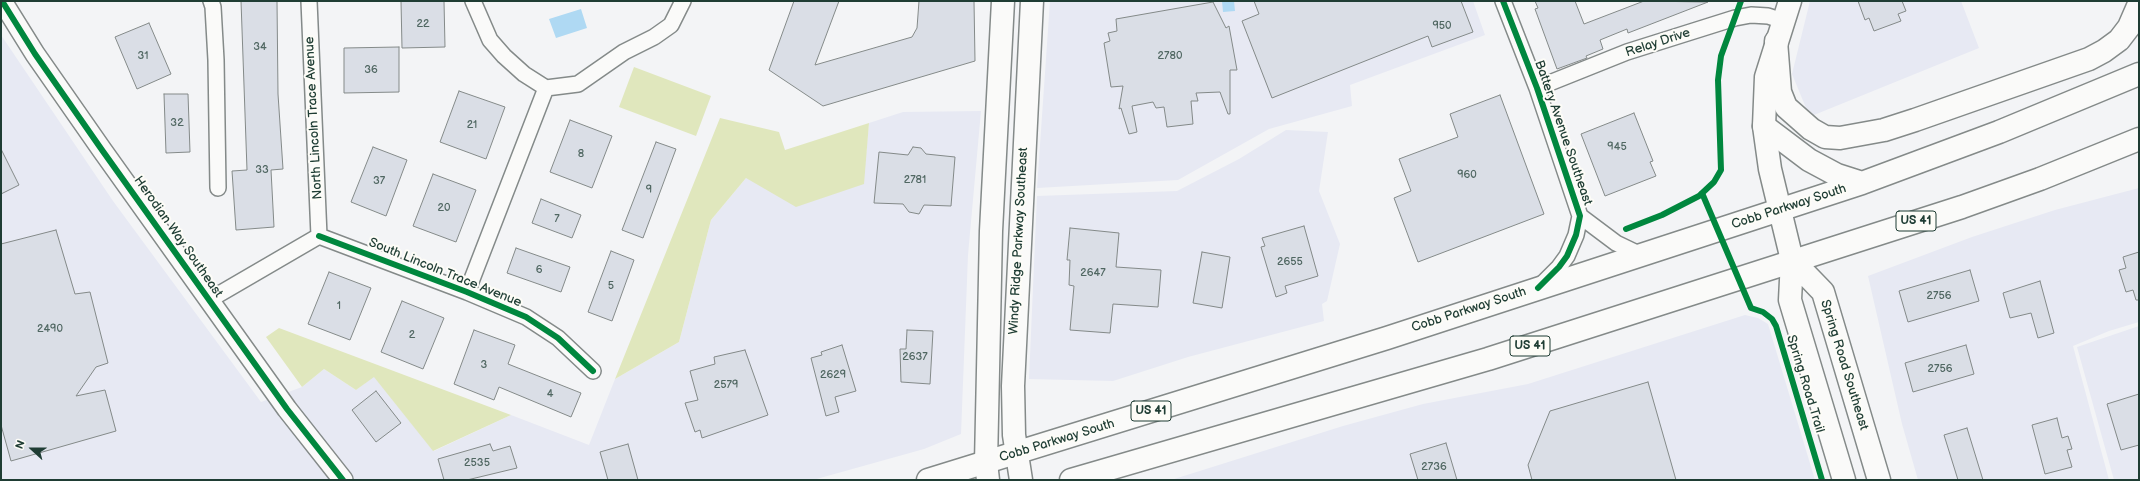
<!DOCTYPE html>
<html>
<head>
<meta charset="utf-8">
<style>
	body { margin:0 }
	#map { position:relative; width:2140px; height:481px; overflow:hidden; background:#f3f4f6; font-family:"Balsamiq Sans",sans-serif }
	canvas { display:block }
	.frame { position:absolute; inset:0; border:2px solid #1f3d34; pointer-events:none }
	.north { position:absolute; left:12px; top:429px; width:40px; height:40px; -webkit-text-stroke:3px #fdfcf7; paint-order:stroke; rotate:291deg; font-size:11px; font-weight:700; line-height:16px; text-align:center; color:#1f3d34 }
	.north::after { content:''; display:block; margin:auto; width:14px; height:18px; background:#1f3d34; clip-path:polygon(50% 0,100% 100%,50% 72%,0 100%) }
</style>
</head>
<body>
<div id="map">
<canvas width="2140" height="481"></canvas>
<div class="frame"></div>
<div class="north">N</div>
</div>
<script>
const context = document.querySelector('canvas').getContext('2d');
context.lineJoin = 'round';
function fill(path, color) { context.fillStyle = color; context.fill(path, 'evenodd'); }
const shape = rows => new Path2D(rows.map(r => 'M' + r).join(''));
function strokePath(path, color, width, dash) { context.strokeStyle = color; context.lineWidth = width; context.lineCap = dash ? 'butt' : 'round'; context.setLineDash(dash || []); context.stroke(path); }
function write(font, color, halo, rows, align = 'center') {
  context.font = font + ' "Balsamiq Sans",sans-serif'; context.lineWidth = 4; context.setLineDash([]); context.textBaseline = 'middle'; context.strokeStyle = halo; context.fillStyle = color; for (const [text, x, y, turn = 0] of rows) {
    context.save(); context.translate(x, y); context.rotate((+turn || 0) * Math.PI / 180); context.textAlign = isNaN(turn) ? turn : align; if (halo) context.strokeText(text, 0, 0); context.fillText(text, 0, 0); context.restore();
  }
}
fill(shape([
	[1050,1,1473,1,1485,35,1350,85,1352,106,1269,129,1178,180,1037,188],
	[1810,1,1961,1,1979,48,1814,115,1806,108,1792,74],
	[1,35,113,201,261,402,302,387,324,369,356,390,374,376,434,451,511,415,589,445,615,379,679,342,711,220,746,178,863,184,869,123,903,112,981,111,968,255,961,434,924,449,813,480,1,480],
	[1286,130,1328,132,1319,191,1340,244,1327,301,1322,304,1324,321,1188,357,1113,381,1029,379,1037,196,1177,191,1239,159],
	[2139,188,2139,322,2109,331,2073,346,2109,480,1918,480,1902,424,1868,276,1972,237,2055,210],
	[1745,315,1758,318,1768,324,1815,480,1171,480,1343,426,1423,404,1528,384],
	[2139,326,2139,480,2114,480,2077,347]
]), '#e7e9f3');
fill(shape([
	[634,67,711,96,696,136,619,107],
	[720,118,779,132,785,150,869,123,864,184,796,207,746,178,711,220,679,342,615,379],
	[279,328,511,415,433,451,374,377,356,390,324,369,302,387,266,337]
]), '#e0e7bd');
fill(shape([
	[1222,1,1234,1,1235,11,1223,12],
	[581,9,587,28,556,38,549,19]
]), '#afd9f3');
const building = shape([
	[241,1,277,1,278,94,283,169,271,170,274,227,236,230,232,171,247,170,241,1],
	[401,1,444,1,445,47,402,48,401,1],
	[794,1,839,1,815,65,912,37,917,28,919,1,974,1,975,61,823,106,769,70,794,1],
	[1254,1,1461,1,1473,32,1432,47,1428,36,1272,98,1242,21,1259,14,1254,1],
	[1535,1,1575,1,1584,24,1644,1,1708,2,1628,33,1627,29,1600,40,1603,49,1586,56,1587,58,1557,69,1535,9,1538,8,1535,1],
	[1858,1,1902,1,1906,11,1898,14,1901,21,1874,31,1869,18,1865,20,1858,1],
	[1213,2,1226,28,1229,26,1237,70,1230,70,1230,114,1228,114,1220,92,1196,93,1198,101,1191,101,1193,124,1167,127,1164,107,1156,108,1153,102,1132,106,1137,132,1129,134,1121,108,1119,109,1123,86,1111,87,1104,43,1110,41,1108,33,1117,31,1116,19,1213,2],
	[149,23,171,74,137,89,115,37,149,23],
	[399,47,399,92,344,93,344,48,399,47],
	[459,91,505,107,486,159,440,142,459,91],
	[164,94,188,94,190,152,166,153,164,94],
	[1500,95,1544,214,1418,262,1394,198,1411,191,1399,159,1458,137,1450,114,1500,95],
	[1634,113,1653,161,1650,162,1656,176,1605,196,1581,134,1634,113],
	[570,120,612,136,592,188,550,172,570,120],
	[656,142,676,149,643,238,622,230,656,142],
	[373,147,407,160,386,216,351,202,373,147],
	[913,147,921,148,926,154,955,157,951,206,924,205,919,214,909,212,903,204,874,203,879,152,908,155,913,147],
	[1,149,19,185,1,194,1,149],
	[433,174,476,190,456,242,413,226,433,174],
	[541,199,581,215,572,238,532,223,541,199],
	[1304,226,1318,276,1285,286,1287,293,1276,297,1261,247,1265,246,1262,238,1304,226],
	[1070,228,1119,233,1116,267,1161,270,1158,307,1113,304,1110,333,1070,330,1074,286,1069,285,1070,260,1067,260,1070,228],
	[56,230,75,294,90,292,108,363,96,367,76,396,105,390,116,431,11,461,1,425,1,244,56,230],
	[516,248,570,267,561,292,507,273,516,248],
	[611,251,634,260,612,321,588,312,611,251],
	[1202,252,1230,257,1222,308,1193,303,1202,252],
	[2139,252,2139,300,2136,300,2133,290,2126,292,2119,270,2126,268,2123,257,2139,252],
	[1970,270,1979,301,1908,322,1899,291,1970,270],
	[329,272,371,288,350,340,308,324,329,272],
	[2040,281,2054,333,2038,338,2031,313,2010,318,2003,293,2040,281],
	[402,301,444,318,423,369,381,352,402,301],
	[474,330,515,345,508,364,581,393,571,417,499,387,494,400,454,384,474,330],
	[907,330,933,331,930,384,901,382,900,349,906,349,907,330],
	[842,345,856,391,835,397,839,412,826,416,811,358,822,355,821,352,842,345],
	[1966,345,1974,374,1913,392,1905,363,1966,345],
	[745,350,768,415,702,438,700,430,695,432,685,403,698,400,690,371,715,364,714,357,745,350],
	[1648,382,1676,480,1532,480,1528,465,1550,411,1648,382],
	[376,391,401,423,376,442,352,410,376,391],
	[2139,394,2139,445,2121,450,2107,404,2139,394],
	[2057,418,2062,438,2068,436,2072,449,2067,450,2072,467,2045,474,2032,425,2057,418],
	[1967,428,1983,480,1958,480,1944,435,1967,428],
	[1446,443,1457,480,1418,480,1410,454,1446,443],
	[490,444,493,451,510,446,517,468,467,480,444,480,438,459,490,444],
	[628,444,638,480,608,480,600,452,628,444]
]);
fill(building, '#dadee6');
strokePath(building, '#848a89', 1);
const minor = shape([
	[211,1,213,7,216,60,218,188],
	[309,1,319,236],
	[473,1,490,40,504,56,524,74,546,88],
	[1503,1,1537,88,1580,216,1576,235,1567,256,1559,267,1540,286],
	[546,88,578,84,624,52,654,37,671,25,683,1],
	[1537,88,1627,52,1735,18,1751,15,1768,16,1783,21],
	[1580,216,1616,243,1641,255],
	[319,236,467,292,526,317,558,338,593,371],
	[467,292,546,88],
	[209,300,319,236]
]);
const tertiary = shape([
	[2,1,35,54,102,150,287,409,343,480]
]);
const secondary = shape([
	[1790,1,1766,77,1764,126,1770,169,1792,260,1790,300,1844,480],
	[1792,260,1823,292,1879,480],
	[988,480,986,463,991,231,1003,1],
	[1021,480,1014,435,1013,386,1032,1]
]);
const primary = shape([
	[1764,126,1809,160,1837,175,1862,183],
	[928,480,1387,338,1862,183,1999,132,2139,74],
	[1071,480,1488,359,1962,207,2040,179,2139,139]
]);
const motorway = shape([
	[1776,41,1780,92,1786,107,1811,129,1825,137,1840,138,1884,130,1915,120,2089,59,2104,51,2119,40,2129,27,2139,4]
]);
strokePath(minor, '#848a89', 18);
strokePath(tertiary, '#848a89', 22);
strokePath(secondary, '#848a89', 25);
strokePath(primary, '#848a89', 25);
strokePath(motorway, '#848a89', 25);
strokePath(minor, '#fafaf9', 15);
strokePath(tertiary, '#fafaf9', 19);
strokePath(secondary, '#fafaf9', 22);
strokePath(primary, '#fafaf9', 22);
strokePath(motorway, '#fafaf9', 22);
strokePath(shape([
	[2,1,35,54,102,150,287,409,343,480],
	[1503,1,1537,88,1580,216,1576,235,1567,256,1559,267,1538,288],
	[1702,193,1751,308,1763,312,1772,319,1776,326,1822,480],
	[1626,229,1662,215,1699,196,1714,182,1721,170,1718,80,1721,56,1741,1],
	[319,236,467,292,526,317,558,338,593,371]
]), '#00873e', 6);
write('11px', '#506762', null, [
	["22",423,24],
	["950",1442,26],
	["34",260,47],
	["31",143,56],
	["2780",1170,56],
	["36",371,70],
	["32",177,123],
	["21",472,125],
	["945",1617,147],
	["8",581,154],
	["33",262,170],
	["960",1467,175],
	["2781",915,180],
	["37",379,181],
	["9",649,190],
	["20",444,208],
	["7",557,219],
	["2655",1290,262],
	["6",539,270],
	["2647",1093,273],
	["5",611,286],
	["2756",1939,296],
	["1",339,306],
	["2490",50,329],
	["2",412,335],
	["2637",915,357],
	["3",484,365],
	["2756",1940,369],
	["2629",833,375],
	["2579",726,385],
	["4",550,394],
	["2535",477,463],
	["2736",1434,467]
]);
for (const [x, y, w] of [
	[1916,221,40],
	[1530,346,40],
	[1151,411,40]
]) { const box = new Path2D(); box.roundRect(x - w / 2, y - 10, w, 20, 3); context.fillStyle = '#fdfcf7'; context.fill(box); strokePath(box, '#1f3d34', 1); }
write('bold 12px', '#1f3d34', null, [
	["US 41",1916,221],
	["US 41",1530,346],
	["US 41",1151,411]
]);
write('13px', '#1f3d34', '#fdfcf7', [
	["Relay Drive",1658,43,-18],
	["North Lincoln Trace Avenue",314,118,-93],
	["Battery Avenue Southeast",1563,133,71],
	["Cobb Parkway South",1789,207,-18],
	["Herodian Way Southeast",178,237,55],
	["Windy Ridge Parkway Southeast",1019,241,-87],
	["South Lincoln Trace Avenue",445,273,22],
	["Cobb Parkway South",1469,310,-18],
	["Spring Road Southeast",1844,365,73],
	["Spring Road Trail",1805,384,73],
	["Cobb Parkway South",1057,441,-17]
]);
</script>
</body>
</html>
